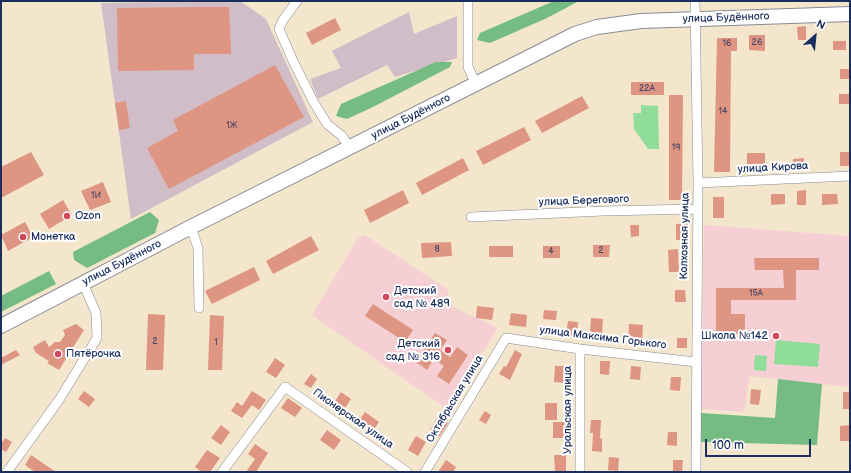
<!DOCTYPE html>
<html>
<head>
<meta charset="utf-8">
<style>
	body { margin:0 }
	#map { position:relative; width:851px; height:473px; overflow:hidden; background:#f3e6cc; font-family:"Balsamiq Sans",sans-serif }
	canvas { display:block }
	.frame { position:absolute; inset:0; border:2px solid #1b2f5e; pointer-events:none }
	.north { position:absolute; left:795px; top:16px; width:40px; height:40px; -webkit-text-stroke:3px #fff; paint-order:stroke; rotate:27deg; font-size:11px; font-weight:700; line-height:16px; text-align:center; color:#1b2f5e }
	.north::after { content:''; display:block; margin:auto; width:14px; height:18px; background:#1b2f5e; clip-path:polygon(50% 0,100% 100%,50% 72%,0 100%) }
	.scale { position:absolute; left:705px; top:439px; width:106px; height:18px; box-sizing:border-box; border:2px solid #1b2f5e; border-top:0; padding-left:5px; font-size:12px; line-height:14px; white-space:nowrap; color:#1b2f5e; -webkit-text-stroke:3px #fff; paint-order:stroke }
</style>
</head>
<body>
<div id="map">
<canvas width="851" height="473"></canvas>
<div class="frame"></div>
<div class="north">N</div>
<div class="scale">100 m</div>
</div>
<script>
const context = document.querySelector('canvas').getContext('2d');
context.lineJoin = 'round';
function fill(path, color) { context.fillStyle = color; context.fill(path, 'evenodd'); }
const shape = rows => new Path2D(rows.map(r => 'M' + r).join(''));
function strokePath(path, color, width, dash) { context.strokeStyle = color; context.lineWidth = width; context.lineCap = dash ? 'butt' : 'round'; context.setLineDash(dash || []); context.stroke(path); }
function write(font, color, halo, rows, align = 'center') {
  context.font = font + ' "Balsamiq Sans",sans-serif'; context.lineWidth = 4; context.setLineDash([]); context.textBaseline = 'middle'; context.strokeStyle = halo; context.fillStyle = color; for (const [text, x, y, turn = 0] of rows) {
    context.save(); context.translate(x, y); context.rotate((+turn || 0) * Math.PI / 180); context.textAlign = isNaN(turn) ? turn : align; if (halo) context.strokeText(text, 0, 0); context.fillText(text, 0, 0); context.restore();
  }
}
fill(shape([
	[704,225,850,236,850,387,750,376,744,412,701,409],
	[365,235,448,290,449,305,498,328,447,409,312,315,358,238]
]), '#f6cfd5');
fill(shape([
	[240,1,266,19,313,122,131,219,101,3],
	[409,12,414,34,457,16,457,58,395,77,387,65,318,99,310,79,341,68,332,51]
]), '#d1bdc8');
fill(shape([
	[641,105,658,106,659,149,648,149,634,129,633,113,641,113],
	[776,340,820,344,818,367,774,364],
	[755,355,767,356,766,371,754,370]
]), '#90dd9a');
fill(shape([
	[554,1,579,1,547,18,490,43,477,40,480,33],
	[436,62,452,62,450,67,371,108,347,119,336,116,341,104],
	[150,212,159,220,155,233,87,268,74,260,73,252],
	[49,271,56,284,1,312,1,296],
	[778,379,822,384,817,445,701,442,701,413,775,418]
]), '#74bc82');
fill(shape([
	[199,7,229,7,231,54,194,54,194,70,118,71,117,8],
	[335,18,341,30,312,45,306,33],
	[806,26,806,40,798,40,797,27],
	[749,35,765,35,765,51,749,50],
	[717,38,737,38,737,51,731,51,730,172,714,172],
	[833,41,846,41,846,50,833,50],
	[275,65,304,117,169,189,147,148,178,131,173,120],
	[840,69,850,69,850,79,840,79],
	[631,82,664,82,664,95,631,95],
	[839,94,850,94,850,104,839,104],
	[669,95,683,95,682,200,669,200],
	[582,96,589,108,542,133,535,121],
	[126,101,130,128,119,130,115,103],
	[524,127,531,140,483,165,476,151],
	[31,152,44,175,1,198,1,167],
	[840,152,850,152,850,166,840,166],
	[747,153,765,153,765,173,747,173],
	[463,158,469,170,422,195,416,183],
	[804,158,804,167,793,167,793,159],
	[103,182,111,202,90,210,81,191],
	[403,190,409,203,370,223,364,210],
	[806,190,806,205,797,205,797,191],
	[771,194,785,194,785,204,771,205],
	[822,194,837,194,838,204,822,205],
	[713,197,724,197,724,218,713,218],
	[63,200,72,215,49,229,40,214],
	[25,222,33,237,8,251,1,235],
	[688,223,688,240,676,240,676,224],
	[630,225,639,225,639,236,631,237],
	[311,236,319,250,273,274,266,261],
	[451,242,452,256,422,258,421,243],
	[593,245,610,245,609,257,593,257],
	[489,246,513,246,513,257,489,257],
	[543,246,560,246,560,258,543,258],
	[678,249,679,272,669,272,668,250],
	[754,258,819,258,819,270,796,270,796,300,731,300,731,314,745,314,745,335,726,335,726,331,716,331,716,288,784,288,783,270,755,270],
	[254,267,260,280,212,304,205,291],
	[675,290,685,290,686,302,675,302],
	[373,304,413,330,405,342,365,316],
	[477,306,494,308,492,320,476,318],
	[544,310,557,311,556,320,543,319],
	[511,313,527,315,526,327,509,325],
	[148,314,165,315,163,370,146,370],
	[210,315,224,316,222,370,208,370],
	[591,318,603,319,602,335,590,335],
	[568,321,578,322,577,336,566,335],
	[76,324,84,330,59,370,47,363,49,361,36,353,33,347,45,340,49,347,55,342,60,342,65,335,63,330],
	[629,324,643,325,642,344,628,343],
	[435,333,447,340,440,350,450,357,457,347,468,355,449,384,437,376,444,366,434,359,427,370,416,362],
	[677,338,687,338,687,348,677,348],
	[16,350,20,355,1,365,1,358],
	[515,350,522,354,510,380,499,374,504,366,506,367],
	[275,358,285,365,276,378,266,372],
	[600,361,610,361,609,375,600,374],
	[555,366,567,366,566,383,554,382],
	[631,366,641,367,640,380,630,379],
	[311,374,317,379,311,388,304,384],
	[671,377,681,377,680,391,670,390],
	[751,389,761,390,759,405,750,404],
	[84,391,95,399,89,407,78,399],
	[252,391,266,400,259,410,252,405,242,418,231,411,237,402,242,406],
	[341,392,351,399,342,413,332,406],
	[843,392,850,392,850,409,843,409],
	[288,398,302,408,295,417,281,408],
	[545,403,557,403,557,420,545,420],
	[485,411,491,415,486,424,479,420],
	[365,412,379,422,372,432,358,422],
	[438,417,448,423,439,437,430,430],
	[591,420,601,420,600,438,602,439,602,452,592,451,593,433,590,433],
	[553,422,565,422,565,438,553,438],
	[221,425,230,432,221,445,211,438],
	[850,425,850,441,840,441,840,426],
	[327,430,341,440,334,450,320,440],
	[668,432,677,432,677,446,667,445],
	[416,436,426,442,418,456,408,450],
	[5,438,12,442,6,452,1,449,1,444],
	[255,444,268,453,256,472,246,472,255,459,248,454],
	[207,450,220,458,210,472,202,472,195,467],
	[31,455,56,472,35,472,25,465],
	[554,455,566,455,566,471,555,471],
	[609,457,619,458,618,471,608,470],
	[446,460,456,467,453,472,438,472],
	[673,460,683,460,682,472,673,472]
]), '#de9582');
const street = shape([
	[297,1,283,20,279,29,293,61,313,101,327,124,342,136,350,148],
	[468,1,468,67,476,84],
	[695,1,698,183,696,472],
	[698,183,850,176],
	[471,217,603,211,697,209],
	[191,227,198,248,199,308],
	[7,472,59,400,97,338,96,313,83,283],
	[222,472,285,387,407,472],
	[425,472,506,338,580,349,696,362],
	[580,472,580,349]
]);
const primary = shape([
	[1,326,191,227,575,34,597,27,641,21,850,14]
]);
strokePath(street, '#878a95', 10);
strokePath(primary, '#878a95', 16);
strokePath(street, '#fff', 9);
strokePath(primary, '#fff', 14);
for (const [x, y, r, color] of [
	[67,216,4,"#d1495b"],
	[23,237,4,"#d1495b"],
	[386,297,4,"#d1495b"],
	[776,336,4,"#d1495b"],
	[448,350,4,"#d1495b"],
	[58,354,4,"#d1495b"]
]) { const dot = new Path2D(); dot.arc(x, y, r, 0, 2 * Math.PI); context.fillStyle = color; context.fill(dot); strokePath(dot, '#fff', 1.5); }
write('9px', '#4c4867', null, [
	["26",757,43],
	["16",727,44],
	["22А",647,89],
	["14",723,112],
	["1Ж",232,126],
	["19",676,148],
	["1И",96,196],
	["8",437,250],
	["2",601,251],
	["4",551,252],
	["15А",756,294],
	["2",155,342],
	["1",216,343]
]);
write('11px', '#1b2f5e', '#fff', [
	["улица Будённого",726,18,-2],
	["улица Будённого",411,117,-27],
	["улица Кирова",773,168,-3],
	["улица Берегового",584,201,-2],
	["Колхозная улица",685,236,-89],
	["улица Будённого",122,263,-27],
	["улица Максима Горького",603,338,7],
	["Октябрьская улица",455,399,-59],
	["Уральская улица",568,410,-90],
	["Пионерская улица",353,419,35]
]);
write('11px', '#1b2f5e', '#fff', [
	["Ozon",75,216],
	["Монетка",31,237],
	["Детский",394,291],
	["сад № 489",394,304],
	["Школа №142",768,336,"right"],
	["Детский",440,344,"right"],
	["сад № 316",440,357,"right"],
	["Пятёрочка",66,354]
], 'left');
</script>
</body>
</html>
